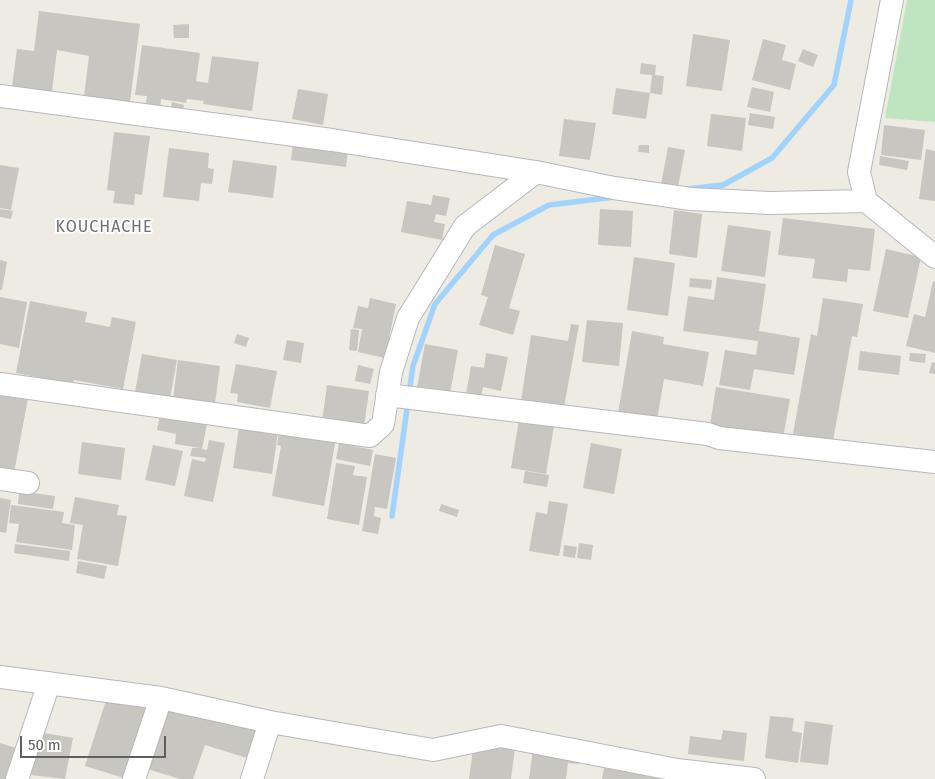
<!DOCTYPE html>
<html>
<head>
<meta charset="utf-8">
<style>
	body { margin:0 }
	#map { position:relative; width:935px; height:779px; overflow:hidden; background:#edebe2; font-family:"Fira Sans",sans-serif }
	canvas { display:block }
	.scale { position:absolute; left:20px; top:736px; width:146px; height:22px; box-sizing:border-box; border:2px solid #5b5e63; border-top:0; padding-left:6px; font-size:15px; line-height:18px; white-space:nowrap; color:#5b5e63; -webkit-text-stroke:4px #fff; paint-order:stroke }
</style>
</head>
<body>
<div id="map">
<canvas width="935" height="779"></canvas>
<div class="scale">50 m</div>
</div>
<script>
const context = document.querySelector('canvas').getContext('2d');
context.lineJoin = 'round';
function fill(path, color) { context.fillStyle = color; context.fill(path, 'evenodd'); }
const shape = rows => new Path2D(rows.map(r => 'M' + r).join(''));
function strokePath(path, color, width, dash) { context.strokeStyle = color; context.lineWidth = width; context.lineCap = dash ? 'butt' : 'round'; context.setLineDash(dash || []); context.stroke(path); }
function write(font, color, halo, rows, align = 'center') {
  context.font = font + ' "Fira Sans",sans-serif'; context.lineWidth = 4; context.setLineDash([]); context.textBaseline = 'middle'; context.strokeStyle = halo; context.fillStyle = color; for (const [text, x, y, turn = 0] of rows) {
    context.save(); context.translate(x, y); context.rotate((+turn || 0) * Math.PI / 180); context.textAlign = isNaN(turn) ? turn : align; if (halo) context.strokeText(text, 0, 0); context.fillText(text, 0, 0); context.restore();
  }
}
fill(shape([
	[907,0,935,0,935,122,885,118]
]), '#bfe5c0');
strokePath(shape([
	[688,189,723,185,772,158,834,85,851,0],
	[409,393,413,366,435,304,493,235,549,205,615,197],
	[392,516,408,402]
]), '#a2d3fd', 5.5);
fill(shape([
	[39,11,140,24,130,102,84,96,89,56,57,50,51,99,11,94,17,49,34,51],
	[189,24,189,38,174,38,173,25],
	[693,34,730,40,722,91,686,86],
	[763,39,786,45,782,60,796,64,790,90,752,80],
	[142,45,200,53,196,81,208,83,212,56,259,62,252,111,203,104,204,101,187,99,186,103,161,99,160,110,145,108,147,96,135,95],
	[803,49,818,55,813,67,798,61],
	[641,63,656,65,655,75,664,76,662,95,650,93,646,119,612,114,616,88,650,93,652,75,640,74],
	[752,87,774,92,770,112,747,107],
	[298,89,328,94,323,125,292,119],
	[172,102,184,105,182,114,170,111],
	[750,113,775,117,773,129,748,125],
	[711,114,746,118,742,151,707,146],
	[564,119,596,123,590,160,559,156],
	[884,125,925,130,921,160,881,155],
	[114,132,150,136,142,195,135,194,134,205,113,203,115,191,107,190],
	[293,142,348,149,346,167,291,160],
	[639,145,649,145,649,153,638,152],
	[668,147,685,150,678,187,661,184],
	[169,148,209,153,208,168,214,169,212,184,201,183,199,201,163,197],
	[926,149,935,151,935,201,919,199],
	[880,156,909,161,907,170,879,165],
	[233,160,277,166,273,198,228,192],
	[0,165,19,168,11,210,0,208],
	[433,195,450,198,446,216,436,214,434,222,445,224,442,240,401,232,407,201,431,205],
	[0,209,13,211,11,219,0,217],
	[600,209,633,211,631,247,598,245],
	[674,210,702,214,697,258,669,254],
	[783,218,875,229,870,271,848,269,847,282,812,278,815,259,778,255],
	[728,225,771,231,765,277,721,271],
	[495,245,525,254,509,308,520,311,513,335,479,325,488,297,481,295],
	[886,249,921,257,908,318,873,311],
	[634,257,675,263,668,316,627,310],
	[0,260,7,262,2,290,0,290],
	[717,277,766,284,759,331,800,338,794,375,754,369,750,390,719,385,725,350,756,355,758,341,683,331,688,296,714,300],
	[690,278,712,280,711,289,689,287],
	[933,281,935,282,935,353,906,346,914,314,925,317],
	[0,297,27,302,19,348,0,344],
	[370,298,396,304,385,358,358,352,362,329,353,328,358,306,368,308],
	[823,298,863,304,857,337,852,336,832,446,792,439,811,334,817,336],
	[30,301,87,312,85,322,110,327,112,317,136,322,123,389,74,380,73,384,16,373],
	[587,320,623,323,619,366,582,362],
	[571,324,579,325,564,407,521,401,531,335,568,341],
	[351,329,359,330,357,351,349,350],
	[632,331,664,337,663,344,709,352,703,386,664,379,657,420,618,413],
	[237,334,249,338,246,347,234,343],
	[287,340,304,343,301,363,283,360],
	[425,344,458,350,449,399,416,393],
	[860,351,901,356,899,375,858,370],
	[486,353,508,357,501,391,483,387,480,403,465,400,471,366,484,368],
	[910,353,926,354,925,363,909,361],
	[142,354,177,360,170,399,135,392],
	[178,360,220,366,215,403,173,398],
	[932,362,935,363,935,374,929,373],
	[236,364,277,371,270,408,237,402,238,394,230,393],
	[358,365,374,369,370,384,355,381],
	[327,385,369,391,364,427,322,422],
	[0,387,29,393,14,473,0,470],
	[716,387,790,399,783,438,710,425],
	[160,415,207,424,202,449,207,450,209,440,225,443,213,502,184,496,192,459,205,462,206,458,190,456,192,448,200,448,175,444,176,434,157,430],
	[519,420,554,426,546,474,511,468],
	[239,427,278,432,272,474,233,468],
	[280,427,336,438,324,506,272,496,281,446,277,445],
	[82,442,125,448,121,480,78,474],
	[339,443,373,450,370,466,336,459],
	[591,443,622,449,614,494,583,488],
	[153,445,183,451,175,486,145,480],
	[375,454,396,458,387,509,375,507,374,516,381,518,378,534,362,531],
	[336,463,355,466,353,475,367,477,359,525,327,519],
	[525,471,549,475,547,487,523,483],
	[19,491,55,496,53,509,18,504],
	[75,497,119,505,117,515,127,516,118,566,77,559,83,525,70,523],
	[0,498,11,500,6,533,0,532],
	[549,501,568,504,559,556,529,551,536,512,547,514],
	[441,504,459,510,457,517,439,511],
	[11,505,64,512,62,523,75,525,72,550,16,542,19,524,9,523],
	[579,543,593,545,591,560,577,558],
	[15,544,70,551,69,561,14,553],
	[564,545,577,547,575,558,563,556],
	[78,561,107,566,104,579,76,573],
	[108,694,151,707,127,779,85,766],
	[167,705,257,725,247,758,205,745,193,779,180,779,147,769],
	[770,716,794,718,792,731,802,733,798,763,765,758],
	[805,721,833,725,828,765,800,762],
	[723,730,747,733,744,761,688,754,690,736,721,740],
	[39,732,73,738,65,779,31,775],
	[474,742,515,748,511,779,469,779],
	[0,743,19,749,9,779,0,779],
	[533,749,580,755,579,764,568,763,566,779,529,779],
	[604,768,663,776,663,779,602,779]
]), '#c8c6c0');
const minor = shape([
	[892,0,859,172,866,201,935,257],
	[0,96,332,140,536,172,614,188,691,199,769,203,866,201],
	[0,384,370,436,383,424,391,372,408,318,465,226,536,172],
	[387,395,708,434,719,438,935,462],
	[0,479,28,483],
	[0,677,161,698,270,722,433,750,501,736,677,770,754,779],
	[17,779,49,683],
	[134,779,161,698],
	[252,779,270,722]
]);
strokePath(minor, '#b5b8bd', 24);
strokePath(minor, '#fff', 22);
context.letterSpacing = '1px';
write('16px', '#6c7075', '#fff', [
	["KOUCHACHE",104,228]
]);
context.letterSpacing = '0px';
</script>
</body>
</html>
